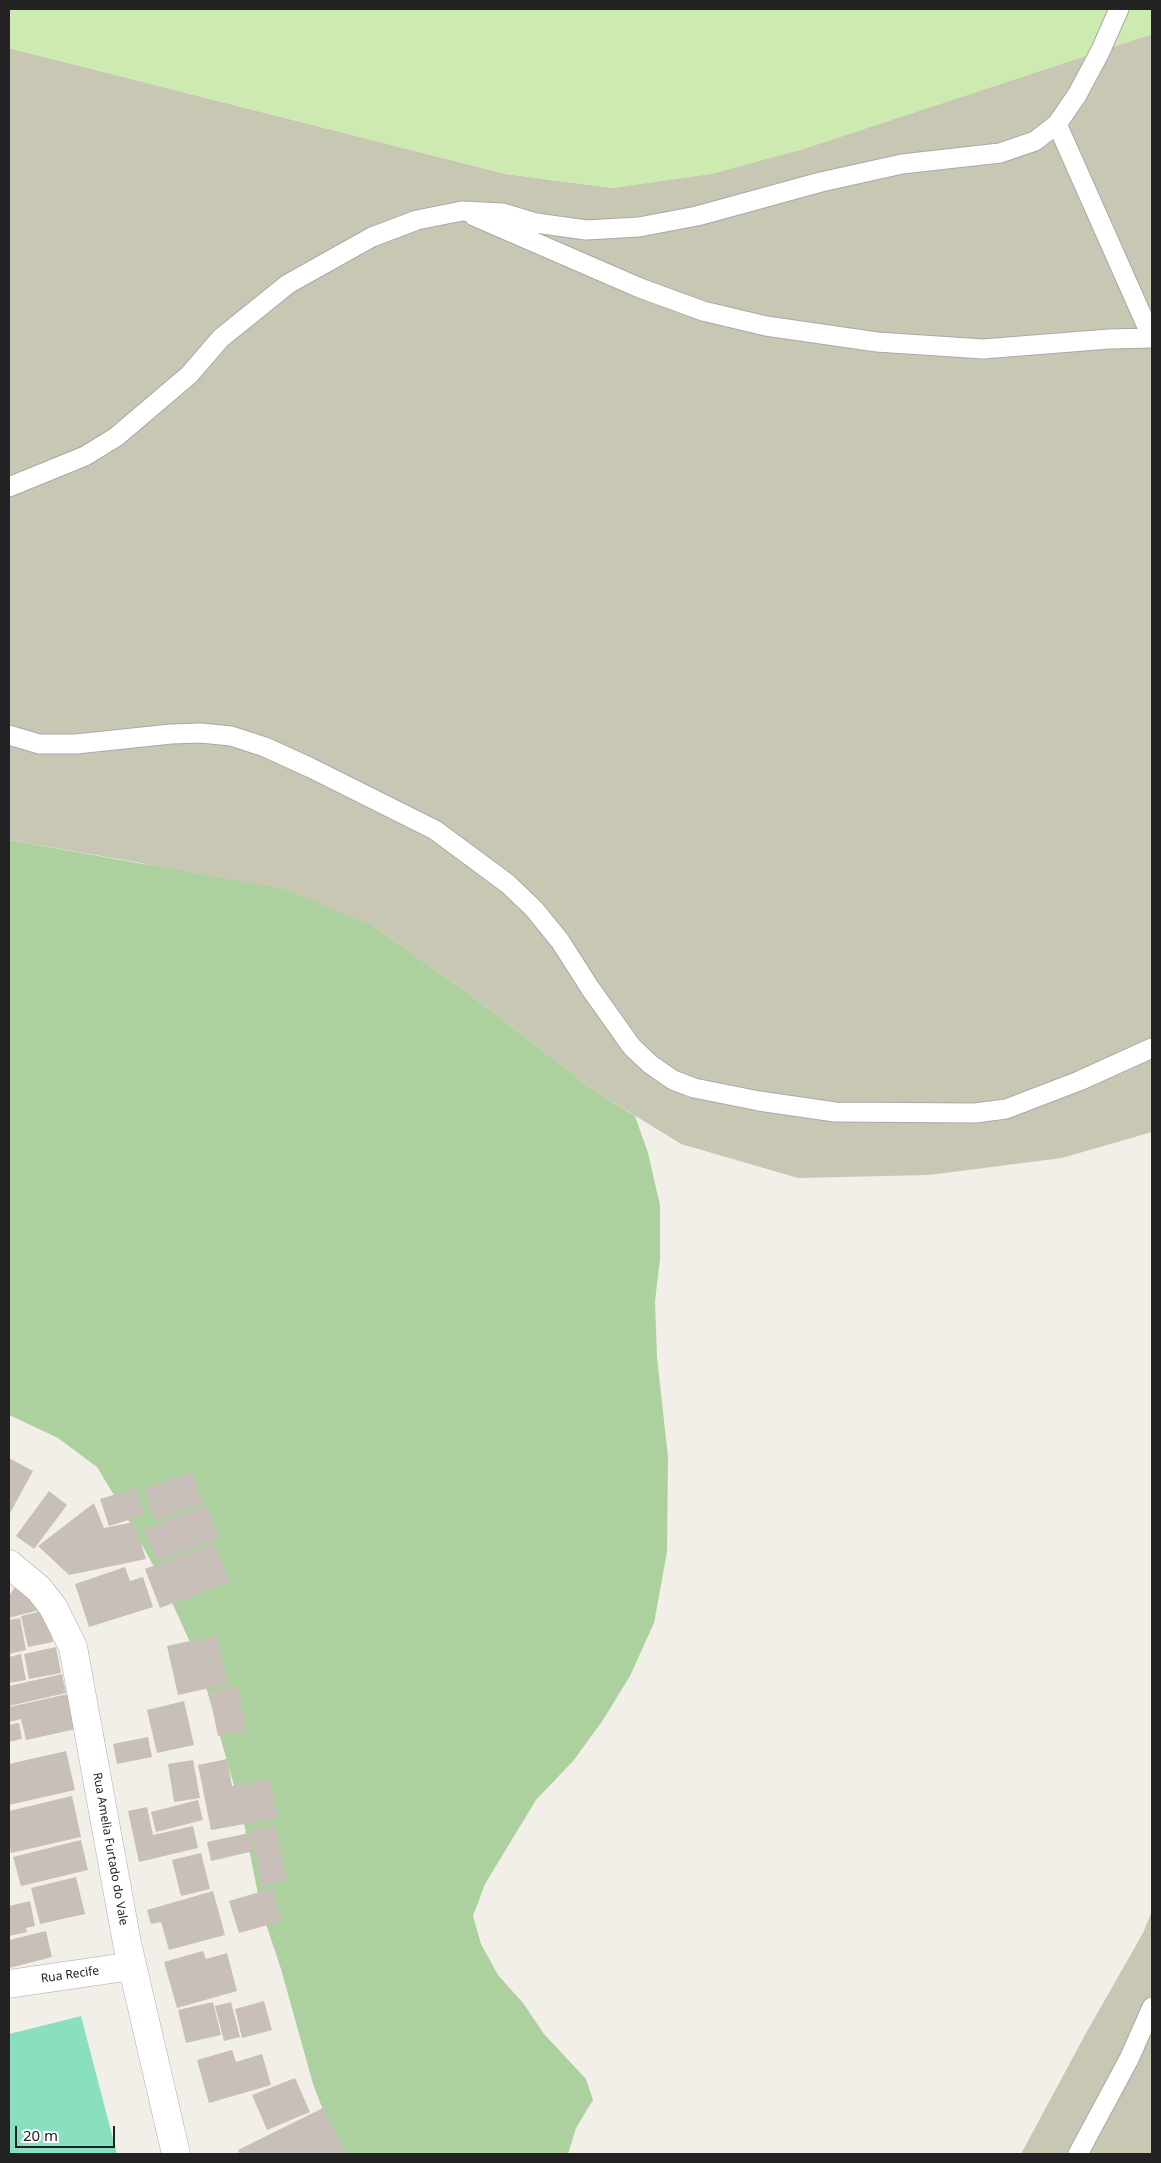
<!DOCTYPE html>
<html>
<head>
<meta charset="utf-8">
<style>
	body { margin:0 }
	#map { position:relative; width:1161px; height:2163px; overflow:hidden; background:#f2efe9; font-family:"Noto Sans",sans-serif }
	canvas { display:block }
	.frame { position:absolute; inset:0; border:10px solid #222; pointer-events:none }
	.scale { position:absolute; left:15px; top:2126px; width:100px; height:22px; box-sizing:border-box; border:2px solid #222; border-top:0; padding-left:6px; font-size:15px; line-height:18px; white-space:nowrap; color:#222; -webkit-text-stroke:4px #fff; paint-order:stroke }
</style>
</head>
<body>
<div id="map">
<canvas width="1161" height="2163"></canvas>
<div class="frame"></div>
<div class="scale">20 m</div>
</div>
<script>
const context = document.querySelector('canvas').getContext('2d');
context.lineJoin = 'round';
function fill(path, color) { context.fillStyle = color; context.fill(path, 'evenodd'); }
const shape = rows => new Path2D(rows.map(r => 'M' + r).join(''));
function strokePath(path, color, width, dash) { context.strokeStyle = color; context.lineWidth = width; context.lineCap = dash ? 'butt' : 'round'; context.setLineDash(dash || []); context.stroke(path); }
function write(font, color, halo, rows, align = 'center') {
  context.font = font + ' "Noto Sans",sans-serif'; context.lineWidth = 5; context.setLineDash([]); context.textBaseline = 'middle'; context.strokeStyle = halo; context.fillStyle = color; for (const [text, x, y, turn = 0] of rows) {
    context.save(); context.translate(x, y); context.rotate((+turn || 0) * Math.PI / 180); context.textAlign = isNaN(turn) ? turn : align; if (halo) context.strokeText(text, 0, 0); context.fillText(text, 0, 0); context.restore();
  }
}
fill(shape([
	[1152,34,1152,1132,1062,1158,929,1175,798,1178,681,1144,592,1089,469,994,375,927,141,863,9,840,9,48,506,174,613,188,800,150],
	[1152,1911,1152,2154,1021,2154,1086,2033,1143,1933]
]), '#c7c7b4');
fill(shape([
	[9,9,1152,9,1152,34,800,150,712,174,613,188,506,174,9,48]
]), '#cdebb0');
fill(shape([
	[9,840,283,889,375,927,469,994,592,1089,635,1116,648,1153,660,1205,660,1259,655,1301,657,1357,668,1457,667,1552,654,1623,630,1676,603,1720,574,1760,536,1800,485,1884,473,1916,481,1944,498,1975,523,2003,544,2034,586,2079,593,2100,576,2128,568,2154,340,2154,313,2084,281,1969,261,1909,242,1814,199,1662,164,1585,120,1505,97,1467,58,1438,9,1415]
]), '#add19e');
fill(shape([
	[81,2016,117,2154,9,2154,9,2034]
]), '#88e0be');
fill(shape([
	[9,1458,33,1471,9,1515],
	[192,1472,203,1503,155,1521,144,1489],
	[136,1488,145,1515,109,1526,100,1499],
	[49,1491,67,1505,34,1549,16,1536],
	[94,1503,104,1528,134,1522,146,1559,69,1575,38,1546],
	[207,1505,219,1538,157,1561,144,1529],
	[214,1543,230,1582,160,1608,145,1569],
	[125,1567,130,1581,143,1577,153,1607,89,1627,75,1584],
	[17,1584,39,1610,9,1618,9,1596],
	[46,1610,53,1642,28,1647,21,1616],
	[20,1618,26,1650,9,1654,9,1620],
	[217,1635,228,1684,178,1695,167,1646],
	[56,1647,61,1673,29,1679,24,1654],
	[21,1654,26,1680,9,1683,9,1657],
	[62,1674,66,1693,9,1706,9,1686],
	[238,1686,246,1730,218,1736,209,1692],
	[68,1694,76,1729,26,1740,21,1719,9,1722,9,1707],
	[184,1701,194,1745,157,1753,147,1710],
	[19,1723,22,1739,9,1742,9,1725],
	[148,1737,152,1757,117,1764,113,1744],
	[66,1751,75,1790,9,1805,9,1764],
	[227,1759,232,1786,270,1779,278,1818,211,1830,198,1765],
	[193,1760,200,1798,174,1802,168,1764],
	[72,1796,81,1837,11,1853,9,1844,9,1811],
	[198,1800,203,1820,156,1832,151,1812],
	[147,1807,153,1835,193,1826,198,1848,139,1862,128,1811],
	[275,1825,287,1881,262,1886,251,1830],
	[249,1833,254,1851,211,1861,207,1842],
	[81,1840,88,1870,21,1886,13,1857],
	[201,1853,210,1889,181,1896,172,1860],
	[76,1877,85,1914,40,1924,31,1888],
	[273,1888,282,1921,239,1933,229,1901],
	[213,1891,225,1935,169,1950,161,1922,151,1924,147,1910],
	[30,1901,35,1926,26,1928,27,1932,9,1936,9,1906],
	[46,1931,52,1957,9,1968,9,1940],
	[203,1951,206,1959,227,1953,237,1991,177,2008,164,1962],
	[264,2001,272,2030,242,2038,235,2009],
	[213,2002,221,2035,186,2043,178,2010],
	[231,2002,240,2037,224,2041,215,2006],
	[232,2050,236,2062,262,2054,271,2085,209,2103,197,2060],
	[295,2078,310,2112,267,2130,252,2095],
	[323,2108,345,2154,240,2154,238,2150]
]), '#c7bfb8');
const lane = shape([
	[1057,124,1152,338],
	[474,216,640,288,703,311,766,326,877,342,983,349,1109,339,1152,338],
	[9,487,85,456,116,437,189,375,221,338,288,284,372,237,417,220,462,211,503,213,536,223,586,230,639,227,697,216,821,182,902,164,1000,153,1035,141,1057,124,1077,95,1100,52,1119,9],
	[9,735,39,744,76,744,171,734,201,733,231,736,265,747,311,768,435,830,508,884,534,909,560,941,590,988,632,1047,650,1064,673,1080,694,1088,759,1101,835,1112,975,1113,1006,1109,1079,1081,1152,1048],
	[1078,2154,1129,2059,1152,2007]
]);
const street = shape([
	[9,1564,39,1589,53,1607,73,1647,127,1943,176,2154],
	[9,1984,132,1966]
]);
strokePath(lane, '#a9a9a9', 21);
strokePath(street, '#a9a9a9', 29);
strokePath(lane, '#fff', 19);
strokePath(street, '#fff', 28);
write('12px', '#222', '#fff', [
	["Rua Amelia Furtado do Vale",110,1849,80],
	["Rua Recife",70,1975,-8]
]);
</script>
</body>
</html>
